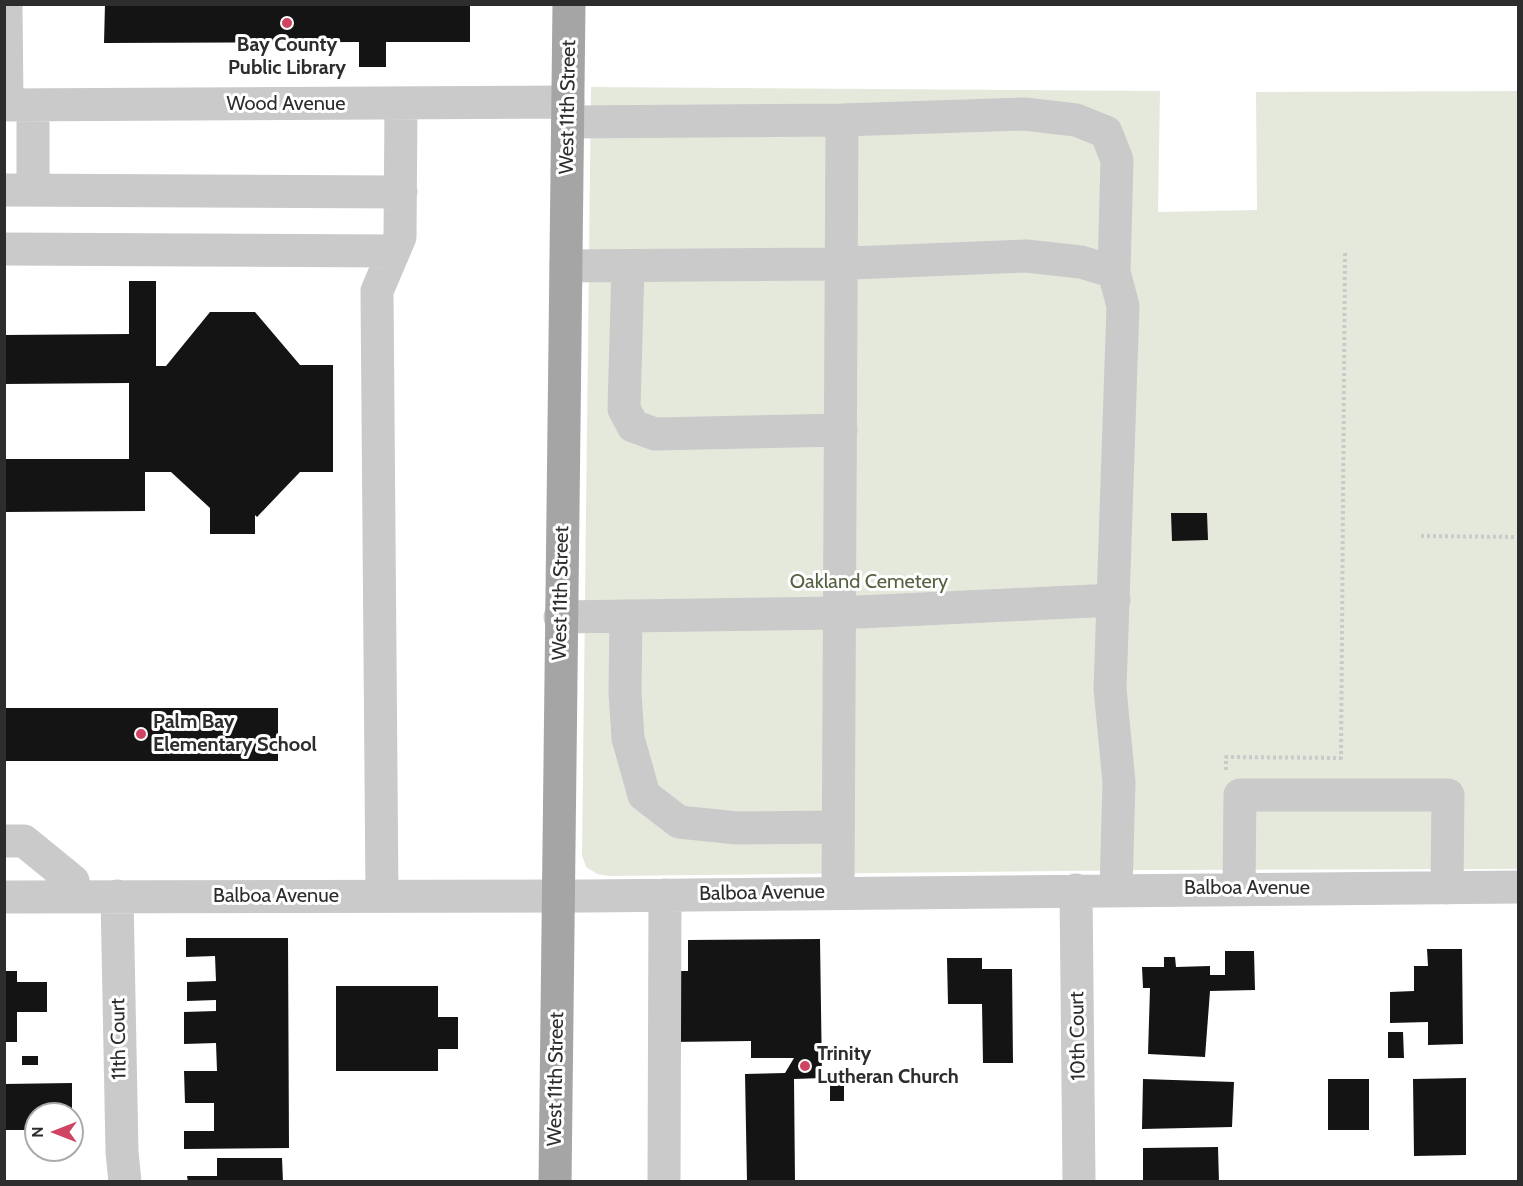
<!DOCTYPE html>
<html>
<head>
<meta charset="utf-8">
<style>
	body { margin:0 }
	#map { position:relative; width:1523px; height:1186px; overflow:hidden; background:#fff; font-family:Cabin,sans-serif }
	canvas { display:block }
	.frame { position:absolute; inset:0; border:6px solid #2d2d2d; pointer-events:none }
	.north { position:absolute; left:24px; top:1102px; width:60px; height:60px; box-sizing:border-box; background:#fff; border:2px solid #ababab; border-radius:50%; rotate:270deg; font-size:16px; font-weight:700; line-height:24px; text-align:center; color:#2d2d2d }
	.north::after { content:''; display:block; margin:auto; width:21px; height:27px; background:#ce4462; clip-path:polygon(50% 0,100% 100%,50% 72%,0 100%) }
</style>
</head>
<body>
<div id="map">
<canvas width="1523" height="1186"></canvas>
<div class="frame"></div>
<div class="north">N</div>
</div>
<script>
const context = document.querySelector('canvas').getContext('2d');
context.lineJoin = 'round';
function fill(path, color) { context.fillStyle = color; context.fill(path, 'evenodd'); }
const shape = rows => new Path2D(rows.map(r => 'M' + r).join(''));
function strokePath(path, color, width, dash) { context.strokeStyle = color; context.lineWidth = width; context.lineCap = dash ? 'butt' : 'round'; context.setLineDash(dash || []); context.stroke(path); }
function write(font, color, halo, rows, align = 'center') {
  context.font = font + ' Cabin,sans-serif'; context.lineWidth = 6; context.setLineDash([]); context.textBaseline = 'middle'; context.strokeStyle = halo; context.fillStyle = color; for (const [text, x, y, turn = 0] of rows) {
    context.save(); context.translate(x, y); context.rotate((+turn || 0) * Math.PI / 180); context.textAlign = isNaN(turn) ? turn : align; if (halo) context.strokeText(text, 0, 0); context.fillText(text, 0, 0); context.restore();
  }
}
fill(shape([
	[591,87,1160,91,1158,212,1257,210,1256,92,1518,91,1518,869,1150,870,609,876,597,874,586,867,582,855]
]), '#e5e9dc');
fill(shape([
	[105,4,470,4,470,42,386,42,386,67,359,67,359,42,104,43],
	[129,281,156,281,156,366,166,366,210,312,255,312,300,365,333,365,333,472,300,472,257,517,255,515,255,534,210,534,210,508,171,472,145,472,145,511,4,512,4,459,129,459,129,383,4,384,4,335,129,334],
	[1171,513,1207,513,1208,540,1172,541],
	[4,708,278,708,278,761,4,761],
	[186,938,288,938,289,1148,184,1149,184,1131,214,1131,214,1103,185,1103,184,1071,217,1071,216,1043,184,1044,184,1012,216,1011,216,1000,187,1001,187,982,216,981,215,956,186,957],
	[820,939,822,1078,794,1079,795,1182,747,1182,745,1074,785,1073,794,1058,751,1058,751,1041,670,1042,670,971,688,971,688,940],
	[1427,949,1462,949,1463,1044,1428,1045,1428,1022,1390,1023,1390,992,1414,991,1414,966,1428,966],
	[1225,951,1254,951,1255,990,1210,991,1205,1057,1148,1054,1150,988,1143,988,1142,967,1164,967,1164,957,1175,957,1176,967,1210,966,1210,975,1225,975],
	[947,958,982,958,982,969,1012,969,1013,1063,983,1063,982,1004,948,1004],
	[4,971,17,971,17,982,47,982,47,1012,17,1012,17,1042,4,1042],
	[336,986,438,986,438,1017,458,1017,458,1049,438,1049,438,1071,336,1071],
	[1388,1032,1403,1032,1404,1058,1388,1058],
	[22,1056,38,1056,38,1065,22,1065],
	[830,1073,844,1073,844,1101,830,1101],
	[1466,1078,1466,1155,1414,1156,1413,1079],
	[1143,1079,1234,1082,1232,1127,1142,1129],
	[1328,1079,1369,1079,1369,1130,1328,1130],
	[72,1083,72,1114,36,1114,36,1130,4,1130,4,1084],
	[1218,1147,1219,1182,1143,1182,1143,1148],
	[217,1158,282,1158,283,1182,188,1182,187,1176,217,1176]
]), '#141414');
strokePath(shape([
	[1421,536,1518,537],
	[1226,770,1226,757,1341,758,1345,253]
]), '#cacaca', 4, [3, 3]);
strokePath(shape([
	[6,4,7,105],
	[4,105,568,102],
	[568,122,842,120,1024,114,1076,120,1106,132,1117,160,1114,272],
	[4,190,401,192],
	[33,190,33,105],
	[4,249,394,251],
	[566,266,826,264,1026,256,1081,262,1114,272,1123,306,1110,689,1119,782,1116,890],
	[628,266,624,409,633,426,655,434,841,430],
	[626,616,625,693,628,738,644,795,679,822,737,828,838,827],
	[560,617,838,613,1114,600],
	[4,841,24,841,73,881,74,896],
	[1239,888,1240,795,1448,795,1447,888],
	[1076,890,1079,1182],
	[838,892,842,120],
	[117,896,122,1152,125,1182],
	[382,896,377,291,400,237,401,104],
	[4,897,588,896,1518,887],
	[664,1182,665,895]
]), '#cacaca', 33);
strokePath(shape([
	[555,1182,569,4]
]), '#a5a5a5', 33);
for (const [x, y, r, color] of [
	[287,23,6,"#ce4462"],
	[141,734,6,"#ce4462"],
	[805,1066,6,"#ce4462"]
]) { const dot = new Path2D(); dot.arc(x, y, r, 0, 2 * Math.PI); context.fillStyle = color; context.fill(dot); strokePath(dot, '#fff', 2); }
write('bold 20px', '#2d2d2d', '#fff', [
	["Bay County",287,45,"center"],
	["Public Library",287,68,"center"],
	["Palm Bay",153,722],
	["Elementary School",153,745],
	["Trinity",817,1054],
	["Lutheran Church",817,1077]
], 'left');
write('20px', '#2d2d2d', '#fff', [
	["Wood Avenue",286,104],
	["West 11th Street",568,107,-89],
	["West 11th Street",561,593,-89],
	["Balboa Avenue",1247,888],
	["Balboa Avenue",762,893,-1],
	["Balboa Avenue",276,896],
	["10th Court",1078,1036,-91],
	["11th Court",119,1039,-91],
	["West 11th Street",556,1079,-89]
]);
write('20px', '#556240', '#fff', [
	["Oakland Cemetery",869,582]
]);
</script>
</body>
</html>
